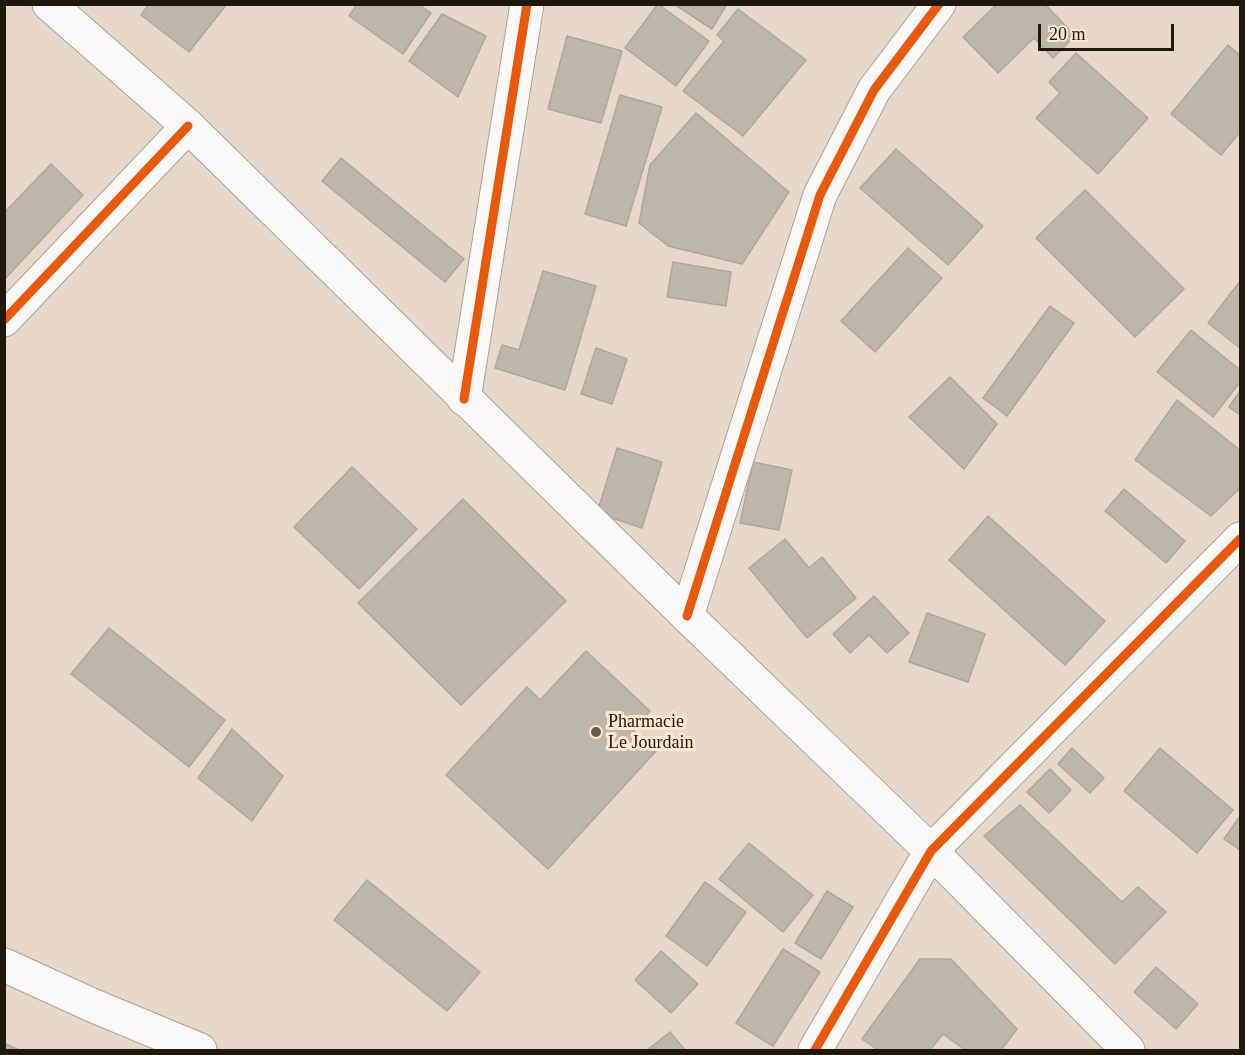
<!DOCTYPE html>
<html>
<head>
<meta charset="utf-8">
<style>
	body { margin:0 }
	#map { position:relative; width:1245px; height:1055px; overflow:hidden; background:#e7d8c9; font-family:Georgia,serif }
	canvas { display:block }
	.frame { position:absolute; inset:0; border:6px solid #21180d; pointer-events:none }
	.scale { position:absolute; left:1038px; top:24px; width:136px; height:27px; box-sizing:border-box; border:3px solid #21180d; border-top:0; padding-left:8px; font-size:18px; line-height:21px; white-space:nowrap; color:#21180d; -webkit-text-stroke:4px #fde7d0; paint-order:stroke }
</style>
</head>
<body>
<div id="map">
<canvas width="1245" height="1055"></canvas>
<div class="frame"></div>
<div class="scale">20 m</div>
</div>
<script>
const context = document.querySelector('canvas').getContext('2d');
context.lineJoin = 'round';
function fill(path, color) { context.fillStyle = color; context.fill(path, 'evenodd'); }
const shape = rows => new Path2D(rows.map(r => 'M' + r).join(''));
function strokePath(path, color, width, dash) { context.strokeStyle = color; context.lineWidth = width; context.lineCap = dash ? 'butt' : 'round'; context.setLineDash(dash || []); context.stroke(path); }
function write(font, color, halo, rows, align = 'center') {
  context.font = font + ' Georgia,serif'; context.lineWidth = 6; context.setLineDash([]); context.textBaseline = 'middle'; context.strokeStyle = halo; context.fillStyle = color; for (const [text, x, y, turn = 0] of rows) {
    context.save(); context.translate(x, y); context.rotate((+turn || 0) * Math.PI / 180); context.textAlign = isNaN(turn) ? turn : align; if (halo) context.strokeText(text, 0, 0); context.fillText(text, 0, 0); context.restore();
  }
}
const building = shape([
	[149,4,227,4,189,52,141,15,149,4],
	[357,4,418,4,431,13,403,54,349,16,357,4],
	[658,4,709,41,676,86,625,48,658,4],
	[674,4,727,4,712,29,674,4],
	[997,4,1045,4,1075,36,1053,58,1034,38,998,73,963,37,997,4],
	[738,9,806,60,743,136,683,91,724,41,717,35,738,9],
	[442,14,486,36,458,97,409,61,442,14],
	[567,36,622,51,601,123,548,109,567,36],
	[1228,45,1240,55,1240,132,1221,155,1171,114,1228,45],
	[1076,53,1148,118,1098,174,1036,118,1060,93,1049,82,1076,53],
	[620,95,662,107,626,226,585,214,620,95],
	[696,113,789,192,742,264,668,246,639,223,650,165,696,113],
	[896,149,983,226,948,265,860,188,896,149],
	[341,158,464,259,445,282,322,181,341,158],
	[51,164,83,195,4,280,4,213,51,164],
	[1085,190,1184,289,1135,337,1036,238,1085,190],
	[908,248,942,278,875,352,841,321,908,248],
	[673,262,731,272,726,306,667,297,673,262],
	[543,271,596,286,565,390,495,368,502,345,519,350,543,271],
	[1240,281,1240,348,1208,323,1240,281],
	[1050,306,1074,323,1007,416,983,398,1050,306],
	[1191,330,1240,370,1240,382,1213,417,1157,372,1191,330],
	[596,348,627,359,612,404,581,394,596,348],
	[950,377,997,424,964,469,909,417,950,377],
	[1240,391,1240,415,1229,407,1240,391],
	[1177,400,1240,450,1240,488,1211,516,1135,460,1177,400],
	[617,448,662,462,642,528,597,513,617,448],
	[753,462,792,470,779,530,740,523,753,462],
	[352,467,417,529,359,589,294,527,352,467],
	[1124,489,1185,541,1166,563,1105,511,1124,489],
	[463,499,566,601,461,705,358,603,463,499],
	[988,516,1105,621,1065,665,949,560,988,516],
	[785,539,809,568,822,557,856,598,807,638,749,568,785,539],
	[874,596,909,633,887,653,869,635,850,653,833,634,874,596],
	[927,613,985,634,968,682,909,662,927,613],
	[109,628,225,720,189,767,71,674,109,628],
	[586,651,650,711,633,730,656,751,548,869,446,775,527,687,540,700,586,651],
	[232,729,283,776,252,821,198,778,232,729],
	[1072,748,1104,778,1090,793,1058,764,1072,748],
	[1160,748,1233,810,1197,853,1124,791,1160,748],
	[1050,769,1071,790,1049,813,1027,792,1050,769],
	[1020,805,1122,902,1138,887,1166,912,1115,964,984,836,1020,805],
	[1240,816,1240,850,1224,839,1240,816],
	[749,843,813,895,783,932,719,879,749,843],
	[367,880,480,972,447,1011,334,920,367,880],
	[705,882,746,912,707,966,666,936,705,882],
	[827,891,853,907,821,959,795,943,827,891],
	[783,949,820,972,773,1046,736,1023,783,949],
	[661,951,698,984,671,1013,635,980,661,951],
	[920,959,951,959,1017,1029,1001,1050,965,1050,943,1034,930,1050,878,1050,862,1039,920,959],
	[1156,967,1198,1004,1176,1029,1134,992,1156,967],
	[670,1032,685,1050,647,1050,670,1032],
	[4,1043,19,1050,4,1050,4,1043]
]);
fill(building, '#beb6a9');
strokePath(building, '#afa79a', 1.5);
const street = shape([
	[4,320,188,126],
	[464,399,527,4],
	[687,616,820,195,874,90,939,4],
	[4,965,94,1006,200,1050],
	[815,1050,931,851,1240,539]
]);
const secondary = shape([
	[49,4,188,126,687,616,931,851,1128,1050]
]);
strokePath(street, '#ada296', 35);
strokePath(secondary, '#ada296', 35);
strokePath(street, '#fbf9f7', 33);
strokePath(secondary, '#fbf9f7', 33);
strokePath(shape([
	[4,320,188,126],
	[464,399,527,4],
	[687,616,820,195,874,90,939,4],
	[815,1050,931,851,1240,539]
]), '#e8590c', 9);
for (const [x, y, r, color] of [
	[596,732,6,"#665b4f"]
]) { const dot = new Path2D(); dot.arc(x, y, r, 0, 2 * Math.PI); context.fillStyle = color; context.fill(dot); strokePath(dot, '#fde7d0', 2); }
write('18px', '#21180d', '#fde7d0', [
	["Pharmacie",608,722],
	["Le Jourdain",608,743]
], 'left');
</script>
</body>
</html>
